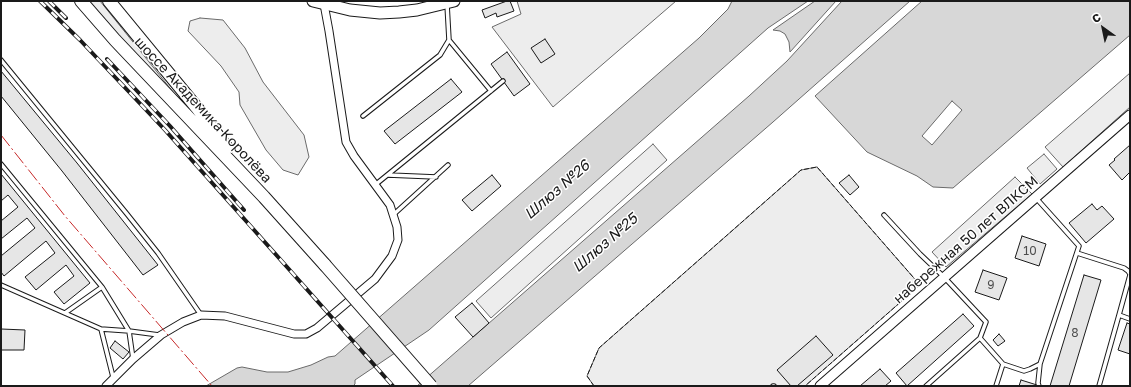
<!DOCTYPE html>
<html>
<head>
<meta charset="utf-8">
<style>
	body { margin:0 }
	#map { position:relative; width:1131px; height:387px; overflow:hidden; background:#fff; font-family:"Golos Text",sans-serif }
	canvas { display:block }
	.frame { position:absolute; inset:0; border:2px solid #1a1a1a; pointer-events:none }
	.north { position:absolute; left:1083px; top:8px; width:40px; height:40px; -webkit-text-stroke:3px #fff; paint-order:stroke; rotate:327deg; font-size:11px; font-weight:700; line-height:16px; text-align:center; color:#1a1a1a }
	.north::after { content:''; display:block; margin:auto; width:14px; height:18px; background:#1a1a1a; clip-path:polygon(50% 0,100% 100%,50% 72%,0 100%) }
</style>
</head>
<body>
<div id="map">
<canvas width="1131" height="387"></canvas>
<div class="frame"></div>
<div class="north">С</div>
</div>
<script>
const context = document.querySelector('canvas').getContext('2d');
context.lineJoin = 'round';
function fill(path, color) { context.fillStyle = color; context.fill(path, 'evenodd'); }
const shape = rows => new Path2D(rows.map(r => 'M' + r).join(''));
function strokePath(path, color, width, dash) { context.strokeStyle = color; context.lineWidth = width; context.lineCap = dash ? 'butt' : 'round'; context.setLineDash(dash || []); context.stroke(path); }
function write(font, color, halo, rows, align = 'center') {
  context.font = font + ' "Golos Text",sans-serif'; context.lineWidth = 3; context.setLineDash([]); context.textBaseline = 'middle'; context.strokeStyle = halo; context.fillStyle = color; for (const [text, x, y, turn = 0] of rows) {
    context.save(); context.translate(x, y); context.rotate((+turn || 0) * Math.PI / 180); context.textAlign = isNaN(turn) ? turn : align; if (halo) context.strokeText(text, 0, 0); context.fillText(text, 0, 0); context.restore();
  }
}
const built = shape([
	[87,1,100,1,186,108,183,110,114,30,87,1],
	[517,1,676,1,553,107,492,27,521,14,517,1],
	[200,18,223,20,245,48,263,82,304,135,309,157,298,175,283,170,266,150,240,105,239,92,221,66,188,31,190,21,200,18],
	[1130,73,1130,107,1063,167,1045,147,1130,73],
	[653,144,667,160,491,318,476,301,653,144],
	[1044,154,1057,169,1040,184,1027,168,1044,154],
	[817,167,920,285,805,386,594,386,587,376,599,348,801,170,817,167],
	[1015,177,1032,194,946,267,932,252,1015,177]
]);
fill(built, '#ededed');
strokePath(built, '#6a6a6a', 1);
const water = shape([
	[732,1,808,1,768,28,429,330,355,380,355,384,353,386,206,386,237,368,242,367,267,372,288,372,311,365,328,357,335,356,699,38,728,9,732,1],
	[815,1,836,1,790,52,789,42,785,34,780,31,773,30,815,1],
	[842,1,910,1,773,122,468,386,417,386,749,96,787,61,842,1],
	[922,1,1130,1,1130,35,953,188,933,187,917,176,867,152,815,96,922,1]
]);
fill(water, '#d7d7d7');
strokePath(water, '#6a6a6a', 1);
const pier = shape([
	[952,101,962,110,932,145,922,136,952,101]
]);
fill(pier, '#fff');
strokePath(pier, '#6a6a6a', 1);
const building = shape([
	[507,1,510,1,514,11,497,17,496,13,485,18,482,10,507,1],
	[545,39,555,54,541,63,531,48,545,39],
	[507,52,530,84,514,96,491,64,507,52],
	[1,71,77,163,158,265,143,275,62,171,1,96,1,71],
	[451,79,462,92,395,144,384,131,451,79],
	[1130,145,1130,172,1122,180,1109,165,1115,160,1114,159,1130,145],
	[1,174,90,283,64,304,54,292,74,276,66,265,36,290,25,277,55,253,46,241,4,276,1,272,1,256,35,228,27,218,1,239,1,221,18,207,8,195,1,201,1,174],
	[492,175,501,186,472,211,462,200,492,175],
	[849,175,859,187,850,195,839,183,849,175],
	[1092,204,1097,210,1102,206,1114,219,1086,243,1069,223,1092,204],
	[1022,236,1046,244,1039,266,1015,258,1022,236],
	[983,270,1007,278,999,300,975,292,983,270],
	[1084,275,1101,280,1069,386,1050,386,1084,275],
	[472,303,489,323,473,337,455,317,472,303],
	[963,314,974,326,907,386,896,373,963,314],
	[1127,323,1130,324,1130,354,1118,350,1127,323],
	[1,329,25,330,24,350,1,350,1,329],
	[999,334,1005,341,998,346,993,340,999,334],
	[816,336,833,355,797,386,791,386,777,370,816,336],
	[115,341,129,352,123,359,110,348,115,341],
	[880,369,891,381,885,386,860,386,880,369],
	[1021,380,1037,385,1037,386,1019,386,1021,380]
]);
fill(building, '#e6e6e6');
strokePath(building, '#1a1a1a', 1);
const service = shape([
	[449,40,491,91],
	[1,60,127,214,158,253,201,315],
	[363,116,440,55,449,40,447,4],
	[1,164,102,287,129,331,133,359],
	[388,175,436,177],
	[375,185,503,81],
	[393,215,448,165],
	[884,215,920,254,944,277,986,322,980,338,926,386],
	[1077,253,1124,268,1128,271,1130,274],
	[1,285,101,329,113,377],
	[65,313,102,287],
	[1119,315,1130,275],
	[101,329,129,331,159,335],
	[980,338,1003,364,1024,371,1030,369,1040,364,1079,246,1036,198],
	[773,386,774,386],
	[996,386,1003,364],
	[1039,386,1038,383,1040,364],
	[1099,386,1119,315,1130,319]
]);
const minor = shape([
	[106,386,133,359,161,335,183,322,201,315,225,316,294,334,306,334,317,328,375,279,392,256,398,240,397,227,390,205,354,156,346,142,329,31,324,4]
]);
const tertiary = shape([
	[820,386,1130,115]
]);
const secondary = shape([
	[313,1,350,10,380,13,399,12,417,10,454,1]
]);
const trunk = shape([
	[81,1,115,40,264,197,325,265],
	[109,1,197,108,227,148]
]);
strokePath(service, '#1a1a1a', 5.5);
strokePath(minor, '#1a1a1a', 9);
strokePath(tertiary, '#1a1a1a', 11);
strokePath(secondary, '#1a1a1a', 13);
strokePath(trunk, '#1a1a1a', 14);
strokePath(service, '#fff', 3.5);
strokePath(minor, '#fff', 7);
strokePath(tertiary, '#fff', 9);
strokePath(secondary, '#fff', 11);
strokePath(trunk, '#fff', 12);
const rail = shape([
	[40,1,80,40,165,130,393,386],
	[49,1,66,18],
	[107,59,170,126,244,210]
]);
strokePath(rail, '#1a1a1a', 4);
strokePath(rail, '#fff', 2.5, [8]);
const trunkBridge = shape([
	[325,265,431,386]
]);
strokePath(trunkBridge, '#1a1a1a', 14, []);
strokePath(trunkBridge, '#fff', 12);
strokePath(shape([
	[594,386,587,376,599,348,801,170,817,167,920,285,805,386]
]), '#1a1a1a', 1, [5, 2]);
strokePath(shape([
	[1,135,65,216,212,386]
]), '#c62828', 1, [14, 3, 2, 3]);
write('12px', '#4d4d4d', null, [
	["10",1030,251],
	["9",991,285],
	["8",1075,333]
]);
write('14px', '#1a1a1a', '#fff', [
	["шоссе Академика Королёва",203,110,47],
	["набережная 50 лет ВЛКСМ",966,240,-41]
]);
write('italic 15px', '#1a1a1a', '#fff', [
	["Шлюз №26",557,190,-41],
	["Шлюз №25",605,243,-41]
]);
</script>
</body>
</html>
